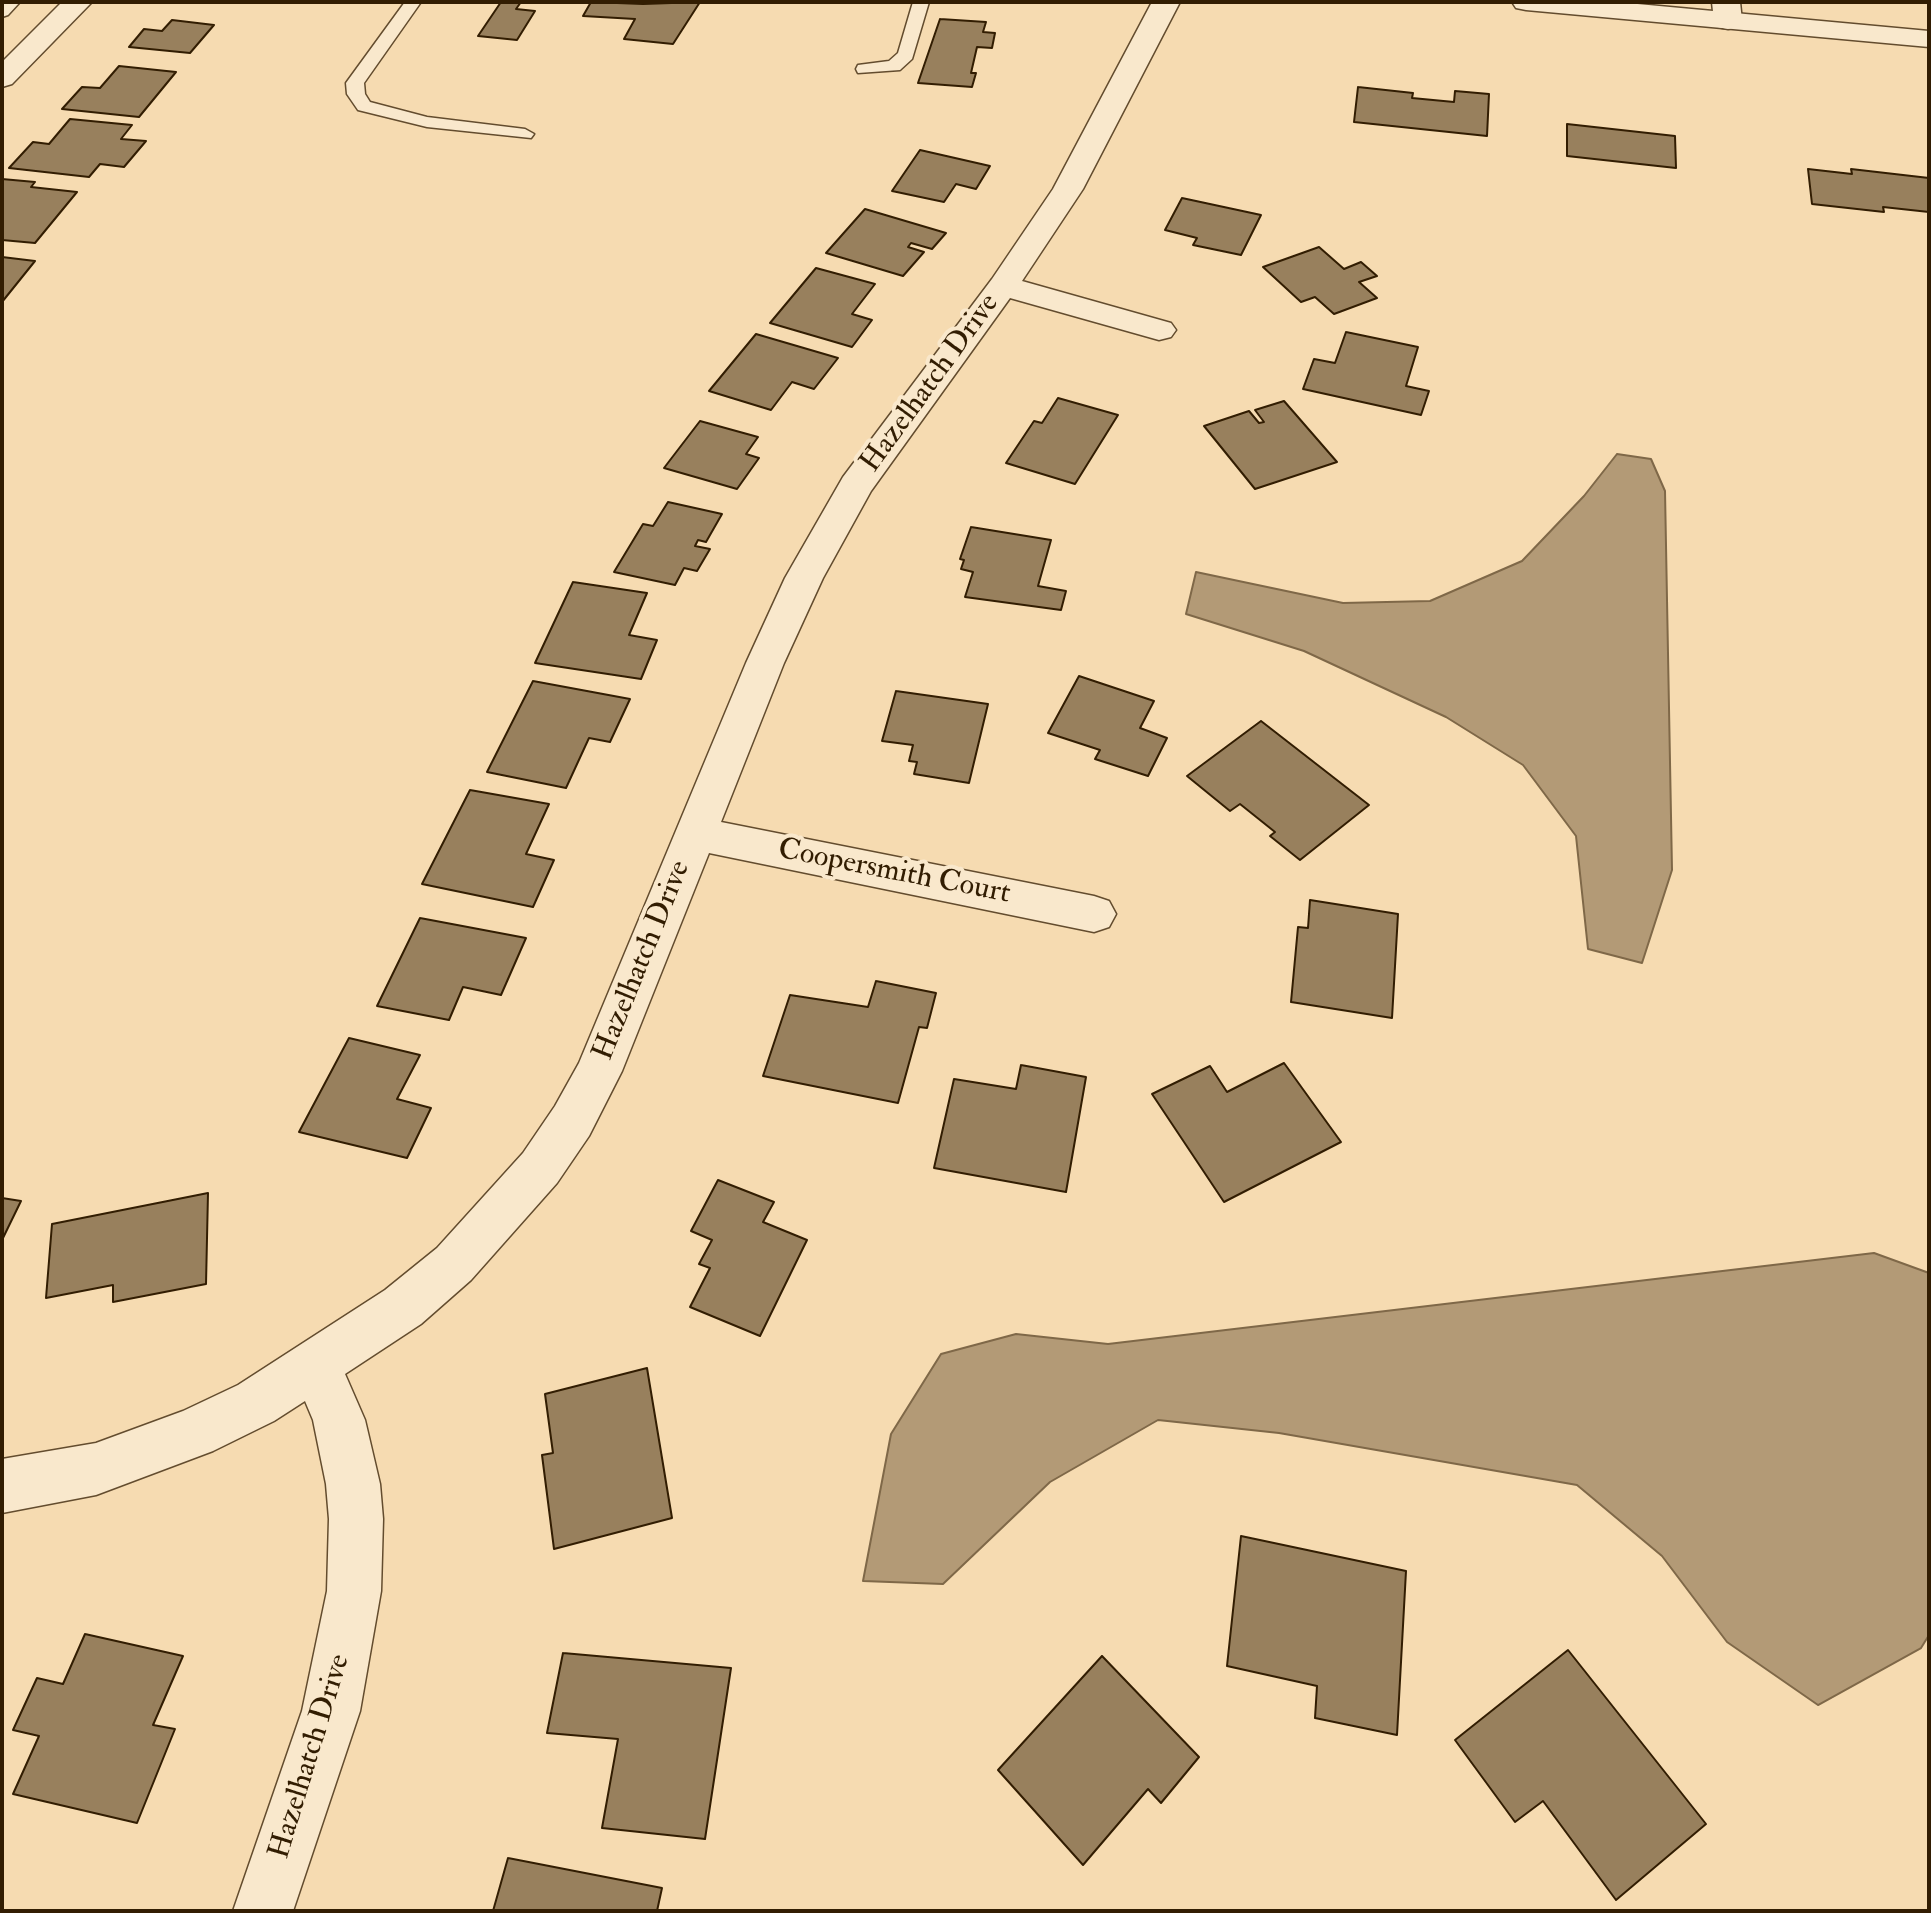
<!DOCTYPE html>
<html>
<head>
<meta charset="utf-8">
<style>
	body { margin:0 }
	#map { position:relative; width:1931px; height:1913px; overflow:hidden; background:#f6dbb1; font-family:"IM FELL Double Pica",serif }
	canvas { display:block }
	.frame { position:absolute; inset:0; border:4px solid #321d02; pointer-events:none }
</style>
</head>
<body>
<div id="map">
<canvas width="1931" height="1913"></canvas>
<div class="frame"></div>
</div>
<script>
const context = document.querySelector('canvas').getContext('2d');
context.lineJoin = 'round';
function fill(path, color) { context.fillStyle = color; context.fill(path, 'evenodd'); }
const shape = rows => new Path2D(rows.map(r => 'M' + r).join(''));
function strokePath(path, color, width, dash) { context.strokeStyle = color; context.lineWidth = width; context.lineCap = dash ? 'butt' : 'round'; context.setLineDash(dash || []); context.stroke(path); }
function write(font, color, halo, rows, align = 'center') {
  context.font = font + ' "IM FELL Double Pica",serif'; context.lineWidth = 8; context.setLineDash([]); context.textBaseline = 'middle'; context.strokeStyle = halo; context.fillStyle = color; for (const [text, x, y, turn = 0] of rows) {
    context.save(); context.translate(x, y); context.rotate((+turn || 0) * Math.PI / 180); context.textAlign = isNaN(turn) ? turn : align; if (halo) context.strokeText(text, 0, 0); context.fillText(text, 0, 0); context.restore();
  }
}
const water = shape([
	[1617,454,1651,459,1665,491,1672,870,1642,963,1588,949,1576,836,1523,765,1446,717,1304,651,1186,614,1196,572,1343,603,1430,601,1522,561,1584,496,1617,454],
	[1874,1253,1929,1273,1929,1635,1921,1648,1818,1705,1727,1642,1662,1556,1577,1485,1279,1433,1158,1420,1050,1482,943,1584,863,1581,891,1434,941,1354,1016,1334,1108,1344,1874,1253]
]);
fill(water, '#b39a76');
strokePath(water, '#7f6848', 2);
const building = shape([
	[501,2,521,2,516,9,535,11,517,40,478,36,501,2],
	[591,2,643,4,700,2,673,44,624,39,635,19,583,16,591,2],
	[940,19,986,22,983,32,995,33,992,48,977,47,971,73,976,73,972,87,918,83,940,19],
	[172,20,214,25,190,53,129,47,144,29,162,31,172,20],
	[119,66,176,72,139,117,62,109,82,87,100,88,119,66],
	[1358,87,1413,93,1412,98,1454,102,1455,91,1489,94,1487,136,1354,122,1358,87],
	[70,119,132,125,121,139,146,141,124,167,100,164,89,177,9,168,33,142,49,144,70,119],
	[1567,124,1675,136,1676,168,1567,156,1567,124],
	[920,150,990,166,976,189,956,184,944,202,892,191,920,150],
	[1808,169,1852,174,1851,169,1929,178,1929,212,1883,207,1884,212,1812,204,1808,169],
	[2,179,35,182,31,187,77,192,35,243,2,240,2,179],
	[1182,198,1261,215,1241,255,1193,245,1197,238,1165,230,1182,198],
	[865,209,946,233,932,249,911,243,908,247,924,252,903,276,826,253,865,209],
	[1319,247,1344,269,1361,262,1377,276,1359,282,1377,298,1334,314,1315,297,1301,302,1263,267,1319,247],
	[2,257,35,261,2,302,2,257],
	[816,268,875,284,852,314,872,320,852,347,770,323,816,268],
	[1346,332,1418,347,1406,386,1429,391,1421,415,1303,389,1314,359,1335,363,1346,332],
	[756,334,838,358,814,389,792,382,771,410,709,391,756,334],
	[1058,398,1118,415,1075,484,1006,463,1034,421,1042,423,1058,398],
	[1284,401,1337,462,1255,489,1204,426,1249,411,1259,423,1264,422,1255,410,1284,401],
	[700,421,758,437,746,454,759,458,737,489,664,468,700,421],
	[668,502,722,514,706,542,698,540,695,546,710,549,697,571,684,568,675,585,614,572,643,524,653,526,668,502],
	[971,527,1051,540,1038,586,1066,591,1061,610,965,597,973,572,961,569,964,560,960,559,971,527],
	[573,582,647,593,629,635,657,640,641,679,535,663,573,582],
	[1079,676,1154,701,1140,728,1167,738,1148,776,1095,759,1100,750,1048,733,1079,676],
	[533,681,630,699,610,742,589,738,566,788,487,772,533,681],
	[896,691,988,704,969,783,914,774,917,762,909,761,913,745,882,741,896,691],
	[1261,721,1369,805,1300,860,1270,836,1275,832,1240,804,1230,811,1187,776,1261,721],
	[470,790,549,804,526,854,554,860,533,907,422,884,470,790],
	[1310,900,1398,914,1392,1018,1291,1002,1298,927,1308,928,1310,900],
	[420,918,526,938,501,995,463,987,449,1020,377,1006,420,918],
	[876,981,936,993,927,1028,919,1027,898,1103,763,1076,790,995,868,1007,876,981],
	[349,1038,420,1055,397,1099,431,1108,407,1158,299,1132,349,1038],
	[1284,1063,1341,1142,1224,1202,1152,1094,1210,1066,1227,1092,1284,1063],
	[1021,1065,1086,1077,1066,1192,934,1168,954,1079,1016,1089,1021,1065],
	[718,1180,774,1202,763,1222,807,1240,760,1336,690,1307,710,1268,699,1264,712,1240,691,1231,718,1180],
	[208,1193,206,1284,113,1302,113,1285,46,1298,52,1224,208,1193],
	[2,1198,21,1201,2,1240,2,1198],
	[647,1368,672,1518,554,1549,542,1455,553,1453,545,1394,647,1368],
	[1241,1536,1406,1571,1397,1735,1315,1718,1317,1686,1227,1666,1241,1536],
	[85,1634,183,1656,153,1725,175,1729,137,1823,13,1794,39,1736,13,1730,37,1678,63,1684,85,1634],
	[1568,1650,1706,1824,1616,1900,1543,1801,1515,1822,1455,1740,1568,1650],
	[563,1653,731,1668,705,1839,602,1828,618,1739,547,1733,563,1653],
	[1102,1656,1199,1757,1161,1803,1148,1789,1083,1865,998,1770,1102,1656],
	[508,1858,662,1888,657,1911,493,1911,508,1858]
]);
fill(building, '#98805d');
strokePath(building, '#321d02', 2);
const service = shape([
	[20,2,8,15,2,17,3,2,20,2],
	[405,2,421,2,364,83,365,94,370,102,427,117,525,129,534,134,531,138,427,127,358,110,347,94,346,83,405,2],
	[913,2,929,2,912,59,900,70,858,73,856,69,858,65,889,61,898,53,913,2]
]);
const minor = shape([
	[62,2,92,2,12,84,2,87,2,62,62,2],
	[1152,2,1180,2,1083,189,1022,281,1171,323,1176,330,1171,337,1159,340,1010,298,871,491,823,578,784,663,721,822,1094,896,1109,901,1116,914,1109,927,1094,932,709,853,622,1071,589,1136,557,1183,471,1280,421,1324,345,1374,365,1420,380,1484,383,1519,381,1591,360,1711,293,1911,233,1911,302,1711,327,1591,329,1519,326,1484,313,1420,305,1401,274,1421,213,1451,96,1495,2,1513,2,1459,96,1443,183,1411,238,1385,385,1290,437,1248,523,1153,555,1106,579,1063,746,663,785,578,843,477,992,279,1053,189,1152,2],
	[1712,2,1740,2,1742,21,1738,27,1728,29,1718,27,1714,21,1712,2]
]);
const tertiary = shape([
	[1512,2,1616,2,1929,31,1929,47,1526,10,1516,8,1512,2]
]);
strokePath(service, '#634c2e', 3);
strokePath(minor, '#634c2e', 3);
strokePath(tertiary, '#634c2e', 3);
fill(service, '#f9e8cc');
fill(minor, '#f9e8cc');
fill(tertiary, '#f9e8cc');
write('30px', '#321d02', '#f9e8cc', [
	["Hazelhatch Drive",931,384,-54],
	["Coopersmith Court",894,873,11],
	["Hazelhatch Drive",643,961,-68],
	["Hazelhatch Drive",311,1757,-73]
]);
</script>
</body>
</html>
